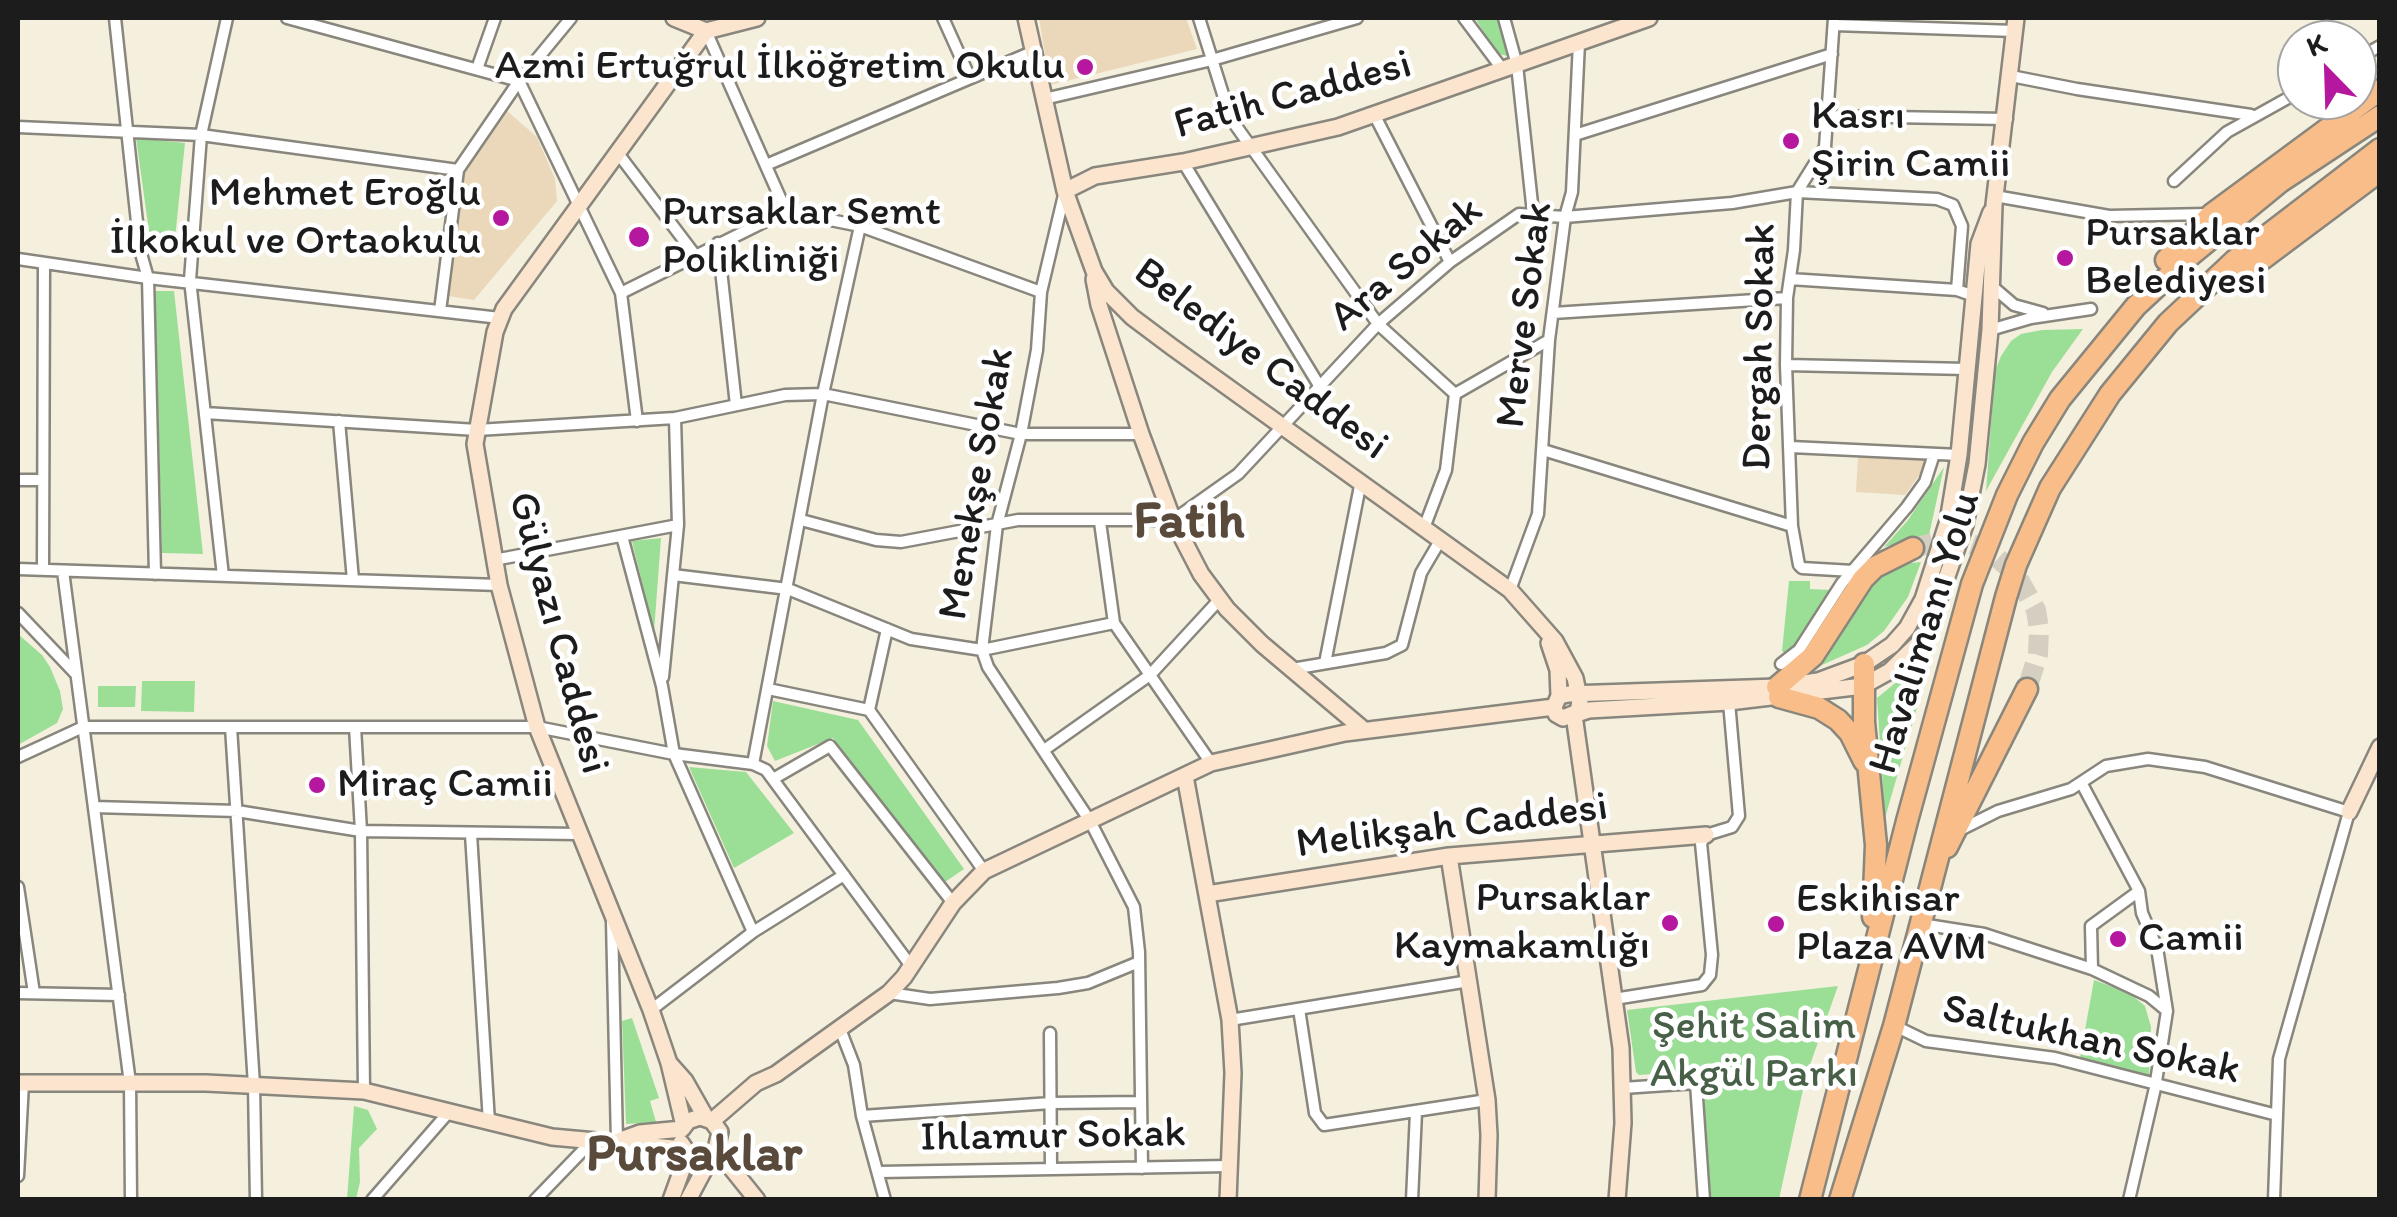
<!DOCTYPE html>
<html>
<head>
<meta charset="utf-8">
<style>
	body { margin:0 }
	#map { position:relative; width:2397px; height:1217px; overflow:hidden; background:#f5efde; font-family:Itim,sans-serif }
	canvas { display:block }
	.frame { position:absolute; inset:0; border:20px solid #1c1c1c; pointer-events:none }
	.north { position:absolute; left:2277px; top:20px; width:100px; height:100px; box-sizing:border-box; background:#fff; border:2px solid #a4a4a4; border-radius:50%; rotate:337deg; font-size:28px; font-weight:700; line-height:40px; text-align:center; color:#1c1c1c }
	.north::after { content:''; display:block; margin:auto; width:35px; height:45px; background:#b5179e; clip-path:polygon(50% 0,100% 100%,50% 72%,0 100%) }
</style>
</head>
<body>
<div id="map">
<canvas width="2397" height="1217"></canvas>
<div class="frame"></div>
<div class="north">K</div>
</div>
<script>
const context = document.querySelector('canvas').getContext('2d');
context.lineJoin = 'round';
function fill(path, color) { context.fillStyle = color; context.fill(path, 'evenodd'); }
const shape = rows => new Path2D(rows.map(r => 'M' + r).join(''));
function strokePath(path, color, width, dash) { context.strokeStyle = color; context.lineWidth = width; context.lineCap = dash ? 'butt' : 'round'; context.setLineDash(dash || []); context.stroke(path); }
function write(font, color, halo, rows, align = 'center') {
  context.font = font + ' Itim,sans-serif'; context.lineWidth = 9; context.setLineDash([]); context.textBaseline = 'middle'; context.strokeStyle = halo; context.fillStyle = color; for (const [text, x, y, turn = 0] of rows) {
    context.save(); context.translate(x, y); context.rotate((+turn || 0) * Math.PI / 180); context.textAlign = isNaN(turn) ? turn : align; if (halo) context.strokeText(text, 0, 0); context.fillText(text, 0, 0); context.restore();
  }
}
fill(shape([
	[1039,18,1186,18,1197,49,1050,85],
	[506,110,537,137,555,179,557,201,474,300,448,296,464,171],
	[1858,456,1930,460,1905,495,1856,492]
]), '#ebd8ba');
fill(shape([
	[1475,18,1498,18,1507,56,1496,53],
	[136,138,185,143,173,257,152,253],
	[155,291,174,291,203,554,162,553],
	[2083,329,2052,372,1986,491,1995,371,2001,356,2011,341,2021,334,2042,330],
	[1944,467,1929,535,1884,547,1908,520],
	[661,538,654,632,632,541],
	[1921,562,1908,597,1884,631,1867,645,1822,665,1861,599,1880,577,1901,564],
	[1789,581,1810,581,1810,589,1832,590,1805,628,1791,658,1782,651],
	[18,634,42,655,50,667,60,691,63,709,57,723,18,745],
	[1933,652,1885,818,1877,698],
	[142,681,195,681,194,712,141,711],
	[98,686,136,686,135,707,98,707],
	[773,701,858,720,964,869,945,882,833,738,775,761,767,746],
	[689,767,746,772,794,833,734,868],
	[2094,980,2129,993,2145,1006,2151,1027,2149,1077,2080,1058],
	[1838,986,1806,1076,1779,1199,1711,1199,1703,1081,1691,1071,1639,1075,1636,1072,1627,1010],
	[632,1018,659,1098,650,1101,656,1122,626,1124,622,1021],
	[354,1106,368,1110,377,1129,359,1148,360,1182,356,1199,347,1199]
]), '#9bdf97');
strokePath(shape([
	[1913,548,1937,542,1971,544,1990,551,2017,576,2036,610,2039,629,2038,654,2027,689]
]), '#d4cfc1', 20, [20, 10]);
const street = shape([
	[115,18,140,250,148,278,155,574],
	[287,18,519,81,621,293,637,421],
	[943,18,970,78],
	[1199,18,1227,107,1236,126,1378,324,1455,394],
	[1464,18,1503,70],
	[1504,18,1517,65,1533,213],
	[1834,18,1825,147,1797,192,1794,250,1787,298,1786,365,1792,526,1799,565,1802,568,1853,571],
	[1834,25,2015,31],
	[706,31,786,211,860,226,1041,292],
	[2357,59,2380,46],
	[477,69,495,18],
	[2011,76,2077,89,2251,115],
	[1044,99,1212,60,1357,18],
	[1375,116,1450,262],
	[1829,116,2007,119],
	[18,127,201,135,458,170],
	[1578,134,1832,54],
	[617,152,695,255],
	[1183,162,1320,387],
	[766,165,1032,52],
	[2174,181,2227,132,2297,93],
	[1064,195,1041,292,1037,350,1021,434,997,525,982,650,988,667,1090,821,1134,907,1139,952,1142,1168],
	[1995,196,2109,216,2207,214],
	[718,243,736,405],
	[18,259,148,278,500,318],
	[1790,279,1957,290,1974,296],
	[1993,287,2014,305,2043,313],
	[621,293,786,211],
	[440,311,458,170,519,81,571,18],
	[1553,313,1787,298],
	[1990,330,2031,318,2091,309],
	[1786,365,1967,369],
	[205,413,477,430,675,418,785,395,823,394,1021,434,1141,434],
	[339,421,353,580],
	[1791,447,1959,455],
	[1543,450,1792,526],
	[18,480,43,480],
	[801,520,876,540,901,542,1018,520,1173,520,1238,474,1378,324,1450,262,1519,214,1565,217,1732,203,1797,192,1937,199,1953,205,1962,226,1957,290],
	[1100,522,1114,623,1211,763],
	[1424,528,1446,470,1455,394,1549,340],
	[622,536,662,686,674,754,753,932],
	[494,560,678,525],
	[18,569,499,585],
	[43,570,44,263],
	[63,571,130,1083,131,1200],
	[673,575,788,589,911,639,982,650,1114,623],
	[223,576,190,280,201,135,227,18],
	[1510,590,1538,514,1549,340,1565,217,1572,192,1579,42],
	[18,613,76,674],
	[1325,663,1361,481],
	[1781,664,1799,650,1842,583,1907,507,1925,482,1934,454],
	[1292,669,1386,653,1402,645,1421,573,1441,539],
	[663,677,678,525,675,418],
	[768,689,869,710,984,871],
	[869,710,887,629],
	[231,727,254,1085,256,1200],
	[355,727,361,831,364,1091],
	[1044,750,1150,675,1219,600],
	[18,757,83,727,537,727,674,754,753,764,766,770,911,966],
	[753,764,823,394,860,226],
	[773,779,830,746,953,903],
	[2082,784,2139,891,2142,913,2157,948,2167,1011,2155,1088,2129,1200],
	[94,807,237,811,361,831,579,834],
	[1960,830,1998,811,2071,789,2106,766,2148,759,2205,767,2349,812,2279,1059,2274,1200],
	[471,834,489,1122],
	[18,887,34,993],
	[612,921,617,1142],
	[1921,924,1984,934,2092,969,2149,996,2166,1010],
	[2092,969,2091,926,2139,891],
	[18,993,119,995],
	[889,993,930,999,1058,988,1088,983,1139,962],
	[1614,999,1702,985,1710,975,1712,955,1701,843,1706,835,1732,827,1739,816,1729,702],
	[1299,1009,1315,1113,1324,1125,1487,1100],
	[651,1010,753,932,844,875],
	[1230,1020,1469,981],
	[1895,1026,1926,1041,2055,1058,2277,1115],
	[840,1029,854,1065,862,1116,885,1200],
	[1050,1033,1051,1169],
	[1623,1088,1696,1083,1704,1200],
	[862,1116,1051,1103,1141,1102],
	[879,1172,1229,1166],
	[18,1176,23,1083],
	[372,1200,448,1113],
	[535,1200,591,1142],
	[1412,1200,1416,1112]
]);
const secondary = shape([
	[674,18,706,31,757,18],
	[1026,18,1065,191,1094,271,1106,291,1132,317,1172,347,1510,590,1555,641,1575,678,1580,701,1578,712,1563,718,1556,714,1554,707],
	[1065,191,1095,176,1183,162,1338,127,1649,18],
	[1094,279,1099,305,1141,434,1173,520,1201,574,1227,609,1262,644,1364,730],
	[1549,643,1558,670,1559,696],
	[1554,707,1559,696,1569,694,1777,687,1818,681,1864,664,1892,645,1907,628,1923,599,1948,521,1959,455,1979,244,1991,212],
	[1185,776,1230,1020,1233,1073,1228,1200],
	[2349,812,2380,747],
	[1449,856,1487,1100,1489,1135,1487,1200],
	[1207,894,1449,856,1706,835],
	[669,1063,685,1081,706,1118],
	[18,1083,206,1083,364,1091,552,1137,684,1149],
	[712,1121,756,1083,776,1074,889,993,904,977,953,903,984,871,1211,763,1345,733,1554,707],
	[684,1126,669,1063,651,1010,537,727,499,585,475,444,495,332,504,309,706,31],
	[618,1141,640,1133,682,1129,688,1121,700,1117,712,1121,720,1132,716,1149,703,1157,688,1153,681,1143],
	[716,1149,757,1200],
	[671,1200,688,1153],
	[688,1200,713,1153],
	[1617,1200,1623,1123,1621,1048,1574,715,1589,710,1729,702,1863,686,1890,671,1926,636,1965,525,1977,464,1990,330,1994,205,2016,18]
]);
const highway = shape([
	[2166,260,2212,214,2380,90],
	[2222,273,2253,266,2380,171],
	[1864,664,1864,722,1876,845,1873,917],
	[1777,687,1813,656,1863,579,1875,567,1913,548],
	[1779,697,1819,708,1838,720,1850,733,1864,761],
	[1947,847,2027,689],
	[1810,1200,1907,821,1972,584,2007,495,2033,443,2060,399,2136,306,2192,254,2280,182,2380,116],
	[1840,1200,1894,1026,2006,597,2016,565,2050,488,2110,394,2168,323,2234,261,2380,149]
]);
strokePath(street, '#88867d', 15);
strokePath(secondary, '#88867d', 20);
strokePath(highway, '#88867d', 25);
strokePath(street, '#fff', 10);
strokePath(secondary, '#fce5cf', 15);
strokePath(highway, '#f8bd88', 20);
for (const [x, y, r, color] of [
	[1085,67,10,"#b5179e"],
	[1791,141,10,"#b5179e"],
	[501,218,10,"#b5179e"],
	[639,237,12,"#b5179e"],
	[2065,258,10,"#b5179e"],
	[317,785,10,"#b5179e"],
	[1670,923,10,"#b5179e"],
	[1776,924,10,"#b5179e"],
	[2118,939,10,"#b5179e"]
]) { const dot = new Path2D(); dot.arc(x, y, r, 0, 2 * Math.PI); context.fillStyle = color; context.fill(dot); strokePath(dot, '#fff', 4); }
write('42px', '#1c1c1c', '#fff', [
	["Azmi Ertuğrul İlköğretim Okulu",1065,67,"right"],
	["Kasrı",1811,117],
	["Şirin Camii",1811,165],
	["Mehmet Eroğlu",481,194,"right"],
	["İlkokul ve Ortaokulu",481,242,"right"],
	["Pursaklar Semt",662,213],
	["Polikliniği",662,261],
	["Pursaklar",2085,234],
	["Belediyesi",2085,282],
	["Miraç Camii",337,785],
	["Pursaklar",1650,899,"right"],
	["Kaymakamlığı",1650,947,"right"],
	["Eskihisar",1796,900],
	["Plaza AVM",1796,948],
	["Camii",2138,939]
], 'left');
write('42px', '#1c1c1c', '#fff', [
	["Fatih Caddesi",1293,96,-15],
	["Ara Sokak",1407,265,-40],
	["Merve Sokak",1526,315,-83],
	["Dergah Sokak",1761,347,-89],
	["Belediye Caddesi",1260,360,37],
	["Menekşe Sokak",978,484,-80],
	["Gülyazı Caddesi",557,633,75],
	["Havalimanı Yolu",1926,633,-73],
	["Melikşah Caddesi",1452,827,-7],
	["Saltukhan Sokak",2091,1041,12],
	["Ihlamur Sokak",1053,1137,-1]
]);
write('42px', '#486047', '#fff', [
	["Şehit Salim",1754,1027],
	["Akgül Parkı",1754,1075]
]);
write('bold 52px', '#594a3b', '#fff', [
	["Fatih",1189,524],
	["Pursaklar",694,1157]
]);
</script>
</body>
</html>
